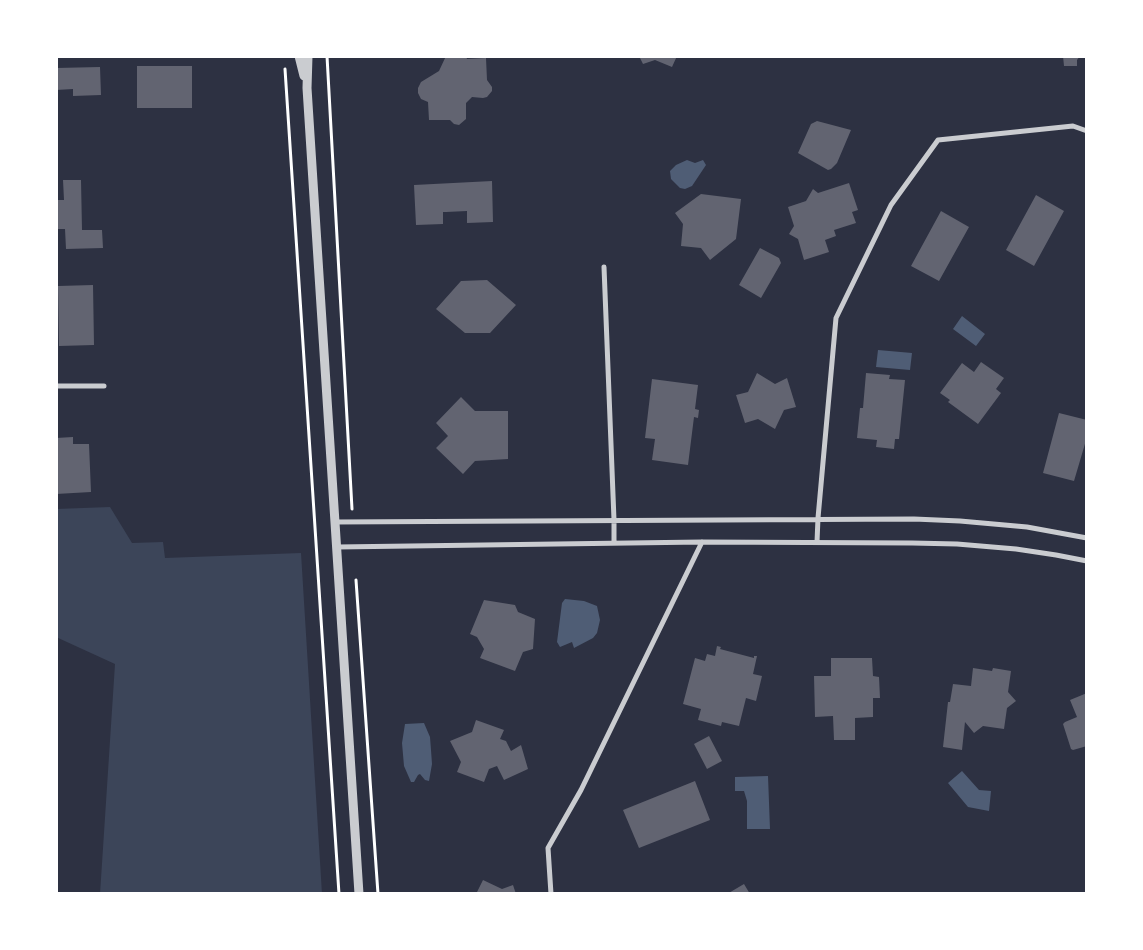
<!DOCTYPE html>
<html>
<head>
<meta charset="utf-8">
<style>
	body { margin:0 }
	#map { position:relative; width:1143px; height:950px; overflow:hidden; background:#2d3142; font-family:Roboto,sans-serif }
	canvas { display:block }
	.frame { position:absolute; inset:0; border:58px solid #fff; pointer-events:none }
</style>
</head>
<body>
<div id="map">
<canvas width="1143" height="950"></canvas>
<div class="frame"></div>
</div>
<script>
const context = document.querySelector('canvas').getContext('2d');
context.lineJoin = 'round';
function fill(path, color) { context.fillStyle = color; context.fill(path, 'evenodd'); }
const shape = rows => new Path2D(rows.map(r => 'M' + r).join(''));
function strokePath(path, color, width, dash) { context.strokeStyle = color; context.lineWidth = width; context.lineCap = dash ? 'butt' : 'round'; context.setLineDash(dash || []); context.stroke(path); }
fill(shape([
	[110,507,132,543,163,542,165,558,301,553,322,894,100,894,115,664,56,637,56,509]
]), '#3c4559');
fill(shape([
	[687,160,695,163,703,160,706,165,692,186,685,189,680,188,671,179,670,171,676,165],
	[962,316,985,334,976,346,953,329],
	[878,350,912,353,910,370,876,367],
	[565,599,584,601,597,606,600,620,597,633,593,638,574,648,572,642,560,647,557,642,562,603],
	[424,723,430,737,431,750,432,764,429,781,425,780,420,774,418,775,414,782,411,782,404,766,402,743,405,724],
	[962,771,979,790,991,791,989,811,968,807,948,783],
	[768,776,770,829,747,829,747,801,744,791,735,791,735,777]
]), '#4f5d75');
fill(shape([
	[446,56,466,56,467,59,486,58,487,80,492,87,492,91,487,97,483,98,472,97,466,103,466,119,459,125,454,124,450,120,429,120,428,102,421,99,418,93,418,88,421,82,439,71],
	[639,56,677,56,672,67,655,60,643,64],
	[1063,56,1080,56,1077,60,1077,66,1064,66],
	[137,66,192,66,192,108,137,108],
	[100,67,101,95,73,96,73,89,56,90,56,68],
	[817,121,851,130,837,163,831,169,828,170,798,153,811,124],
	[63,180,81,180,82,230,102,230,103,248,66,249,65,229,57,229,56,200,64,200],
	[492,181,493,222,467,223,467,211,446,212,443,212,443,224,416,225,414,185],
	[849,183,858,210,852,212,856,223,834,230,836,236,825,240,829,252,804,260,798,239,789,234,794,226,788,207,806,201,813,189,818,193],
	[701,194,741,199,736,239,710,260,701,248,681,246,683,224,675,213],
	[1036,195,1064,211,1034,266,1006,250],
	[941,211,969,227,939,281,911,266],
	[760,248,779,258,781,263,761,298,739,285],
	[487,280,516,305,490,333,465,333,436,309,461,281],
	[93,285,94,345,59,346,58,286],
	[981,362,1004,378,996,389,1001,393,978,424,948,402,950,400,940,393,962,363,974,372],
	[757,373,775,384,787,378,796,407,784,410,775,429,758,419,745,423,736,395,748,392],
	[866,373,890,375,889,379,905,380,899,439,895,439,894,449,876,447,877,440,857,438,860,408,863,408],
	[652,379,698,385,695,409,699,410,698,418,694,417,688,465,652,460,655,439,645,438],
	[461,397,475,411,508,411,508,459,475,461,463,474,436,448,448,436,436,423],
	[1059,413,1087,420,1087,437,1074,481,1043,473],
	[73,437,73,444,89,444,91,492,56,494,56,438],
	[484,600,515,605,518,612,535,619,533,649,523,652,515,671,480,658,484,649,477,637,470,634],
	[717,646,721,647,720,649,754,658,754,656,757,656,753,674,762,676,756,701,746,698,739,726,722,722,721,726,698,720,701,709,683,704,695,658,705,661,707,654,715,656],
	[831,658,872,658,873,676,879,677,880,698,873,698,873,717,855,718,855,740,834,740,833,716,815,717,814,676,831,676],
	[973,668,992,671,993,668,1011,671,1008,692,1016,701,1007,708,1004,729,983,726,974,733,965,722,962,750,943,747,948,702,950,702,953,684,971,686],
	[1087,693,1087,746,1073,750,1071,749,1063,724,1065,722,1077,717,1070,700],
	[476,720,504,730,500,739,506,741,511,751,521,745,528,769,504,780,497,766,489,769,484,782,457,772,461,762,450,741,472,732],
	[709,736,722,761,707,769,694,744],
	[695,781,710,820,639,848,623,810],
	[483,880,502,889,513,885,516,894,476,894],
	[744,884,750,894,727,894]
]), '#626471');
strokePath(shape([
	[327,56,352,509],
	[285,69,339,894],
	[356,580,378,894]
]), '#fff', 3);
strokePath(shape([
	[604,267,614,520,614,543],
	[56,386,104,386],
	[335,522,914,519,960,521,1027,527,1087,538],
	[817,542,818,518,836,318,891,205,938,140,1073,126,1087,131],
	[337,547,702,542,912,543,957,544,1016,549,1056,555,1087,561],
	[551,894,548,848,581,790,702,542]
]), '#caccd0', 5);
strokePath(shape([
	[299,56,304,76],
	[308,56,307,88,315,213,359,894]
]), '#caccd0', 9);
</script>
</body>
</html>
